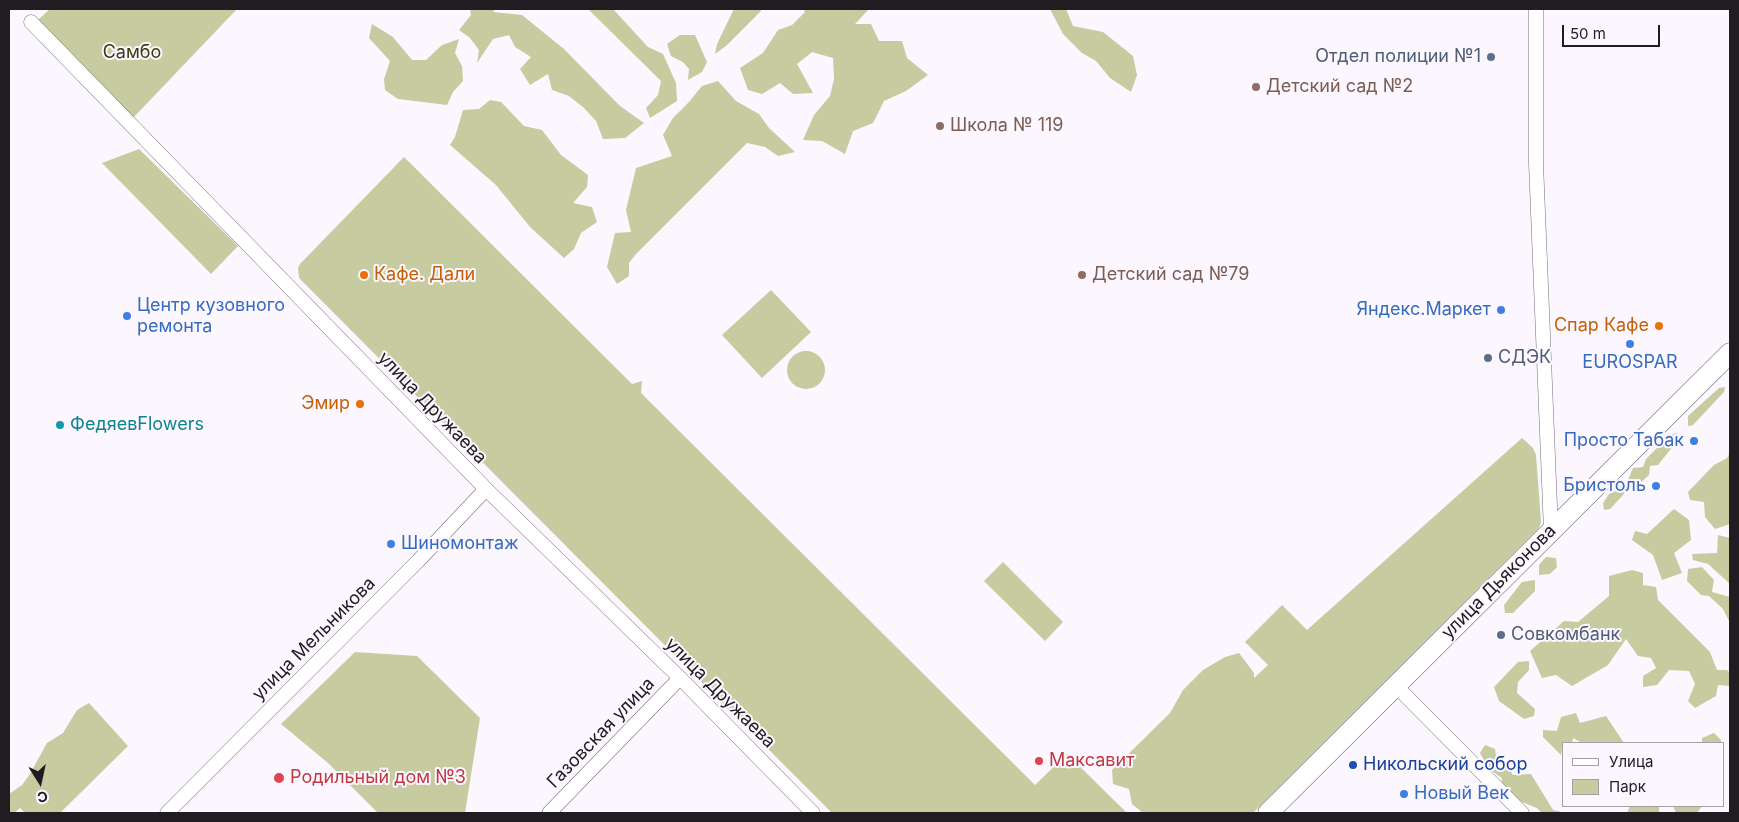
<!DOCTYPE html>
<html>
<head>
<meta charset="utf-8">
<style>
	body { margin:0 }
	#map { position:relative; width:1739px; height:822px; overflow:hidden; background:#fcf6ff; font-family:Inter,sans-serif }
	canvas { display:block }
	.frame { position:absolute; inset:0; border:10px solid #1f1d21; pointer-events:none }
	.legend { position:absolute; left:1562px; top:742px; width:162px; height:65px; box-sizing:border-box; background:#fcf6ff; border:1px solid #a49fa6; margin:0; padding:6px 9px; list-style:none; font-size:15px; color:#1f1d21 }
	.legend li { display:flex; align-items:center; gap:10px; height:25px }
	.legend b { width:25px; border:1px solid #a49fa6 }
	.north { position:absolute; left:15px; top:757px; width:50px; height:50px; -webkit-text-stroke:4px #fcf6ff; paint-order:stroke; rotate:170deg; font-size:14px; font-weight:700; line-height:20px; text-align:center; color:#1f1d21 }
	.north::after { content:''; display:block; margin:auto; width:18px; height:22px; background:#1f1d21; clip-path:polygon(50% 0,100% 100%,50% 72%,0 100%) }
	.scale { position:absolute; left:1562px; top:25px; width:98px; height:22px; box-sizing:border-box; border:2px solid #1f1d21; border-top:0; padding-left:6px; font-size:15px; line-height:18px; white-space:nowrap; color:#1f1d21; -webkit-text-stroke:4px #fcf6ff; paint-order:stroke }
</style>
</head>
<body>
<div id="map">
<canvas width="1739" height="822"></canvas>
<div class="frame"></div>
<ul class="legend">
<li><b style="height:6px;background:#fff"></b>Улица</li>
<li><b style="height:14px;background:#c6cba0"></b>Парк</li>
</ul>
<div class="north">С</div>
<div class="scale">50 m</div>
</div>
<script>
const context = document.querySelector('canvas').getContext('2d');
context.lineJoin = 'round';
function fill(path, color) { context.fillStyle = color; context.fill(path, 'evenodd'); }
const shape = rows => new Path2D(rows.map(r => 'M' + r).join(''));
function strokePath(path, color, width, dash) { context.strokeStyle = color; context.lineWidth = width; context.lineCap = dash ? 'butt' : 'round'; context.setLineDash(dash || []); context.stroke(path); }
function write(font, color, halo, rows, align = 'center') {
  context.font = font + ' Inter,sans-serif'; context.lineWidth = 4; context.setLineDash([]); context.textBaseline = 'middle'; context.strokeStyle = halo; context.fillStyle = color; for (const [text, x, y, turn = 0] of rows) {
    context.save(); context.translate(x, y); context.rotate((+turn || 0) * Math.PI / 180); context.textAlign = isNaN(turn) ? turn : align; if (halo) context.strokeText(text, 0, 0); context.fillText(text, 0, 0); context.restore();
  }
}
fill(shape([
	[50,9,237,9,133,118,38,20],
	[470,9,495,9,493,12,522,15,564,49,620,106,644,123,625,138,603,139,596,121,584,108,569,96,552,90,548,74,530,85,520,69,531,57,515,47,509,35,493,39,477,63,479,50,470,38,459,30,471,15],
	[588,9,613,9,648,47,663,54,676,83,677,101,650,118,646,108,658,95,661,81],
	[734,9,760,9,761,11,726,46,715,54,717,44],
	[804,9,869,9,855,24,871,24,879,41,902,41,907,58,928,75,906,91,884,101,873,123,853,131,845,154,822,141,803,140,814,115,830,96,834,79,833,58,812,52,797,64,813,93,793,94,780,83,762,94,748,90,740,68,763,53,778,30,792,25,805,12],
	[1050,9,1066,9,1073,26,1103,32,1133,56,1137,75,1131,92,1110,78,1096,61,1082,53,1063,34],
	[372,24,393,37,412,60,426,60,442,45,459,39,455,53,462,66,463,81,453,92,447,105,398,99,385,90,384,79,390,61,369,38],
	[680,35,695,35,707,62,702,72,688,80,689,69,683,62,671,56,667,44],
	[718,81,736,101,759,114,769,128,795,152,778,156,765,147,747,143,636,254,629,263,629,276,617,284,607,267,615,233,631,232,626,210,636,168,672,156,663,135,673,118,689,102,702,86],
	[490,100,501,102,524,126,542,130,561,155,588,175,587,187,573,203,592,207,597,222,581,233,574,249,564,258,530,227,496,185,450,145,455,137,463,110,479,109],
	[139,149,238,246,211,274,102,163],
	[404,157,632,384,642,381,641,393,1035,785,1067,754,1127,813,832,813,299,278,298,268,300,264],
	[771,290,811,332,762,378,722,335],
	'787 370a19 19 0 1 1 38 0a19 19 0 1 1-38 0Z',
	[1725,387,1724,392,1693,425,1688,426,1688,416,1719,388],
	[1677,433,1678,440,1658,465,1650,466,1649,475,1637,486,1626,489,1623,495,1610,509,1604,510,1603,503,1609,494,1625,487,1633,468,1643,467,1646,459,1670,435],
	[1522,438,1533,448,1536,455,1541,522,1539,528,1253,813,1143,813,1132,804,1129,789,1113,784,1112,770,1170,713,1183,690,1203,670,1225,657,1239,653,1254,673,1254,678,1268,665,1245,642,1282,605,1307,630],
	[1730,453,1730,524,1715,529,1705,517,1704,502,1690,500,1688,492,1714,465,1727,458],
	[1674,509,1689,520,1691,540,1674,553,1682,573,1662,580,1653,555,1632,540,1635,531,1647,534],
	[1718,535,1730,538,1730,584,1708,564,1693,560,1692,554,1717,553],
	[1546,557,1556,558,1557,567,1550,574,1539,575,1539,565],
	[1003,562,1063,622,1045,641,984,581],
	[1702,567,1714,580,1712,592,1730,597,1730,623,1723,609,1709,596,1701,595,1687,581,1688,569],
	[1632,570,1643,573,1643,585,1656,587,1658,600,1710,652,1717,670,1727,670,1730,673,1730,686,1718,685,1716,696,1695,708,1688,701,1695,684,1689,671,1669,670,1657,685,1643,687,1643,676,1656,668,1651,658,1638,656,1626,639,1608,665,1572,686,1556,675,1542,678,1530,651,1564,621,1578,622,1609,596,1609,576],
	[1535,580,1535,591,1513,613,1505,613,1504,605,1522,582],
	[355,652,417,656,480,718,465,813,378,813,328,763,281,724],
	[1529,661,1529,670,1518,682,1517,693,1535,709,1534,716,1524,719,1499,701,1494,687,1518,662],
	[89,703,128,746,60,813,25,813,20,808,14,813,9,813,9,794,22,785,30,774,47,743,63,733,77,710],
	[1576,713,1580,723,1606,716,1624,743,1582,743,1573,738,1572,743,1563,743,1561,755,1543,737,1543,730,1557,731,1561,717],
	[1714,733,1721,740,1721,743,1702,743,1702,738],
	[1485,745,1495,749,1498,770,1506,765,1513,775,1531,774,1553,810,1566,813,1542,813,1537,808,1509,797,1501,789,1502,778,1489,769,1480,753],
	[1630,806,1659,806,1659,813,1627,813],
	[1673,806,1702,806,1697,813,1676,813]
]), '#c6cba0');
const minor = shape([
	[1536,9,1536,163,1551,531],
	[31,22,486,489,680,678,813,813],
	[1395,685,1522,813],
	[167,813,418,561,486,489],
	[549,813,680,678]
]);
const secondary = shape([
	[1268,813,1730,353]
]);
strokePath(minor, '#756f78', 15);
strokePath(secondary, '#756f78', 21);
strokePath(minor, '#fff', 14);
strokePath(secondary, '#fff', 20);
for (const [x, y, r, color] of [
	[1491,57,5,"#5c6f8a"],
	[1256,87,5,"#8d6e63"],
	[940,126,5,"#8d6e63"],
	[364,275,5,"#e8710a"],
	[1082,275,5,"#8d6e63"],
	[1501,310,5,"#3f7fe0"],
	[127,316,5,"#3f7fe0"],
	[1659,326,5,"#e8710a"],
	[1630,344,5,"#3f7fe0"],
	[1488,358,5,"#5c6f8a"],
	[360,404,5,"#e8710a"],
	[60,425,5,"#0f9aa8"],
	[1694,441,5,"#3f7fe0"],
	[1656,486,5,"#3f7fe0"],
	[391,544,5,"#3f7fe0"],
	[1501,635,5,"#5c6f8a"],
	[1039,761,5,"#e0444e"],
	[1353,765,5,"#1a4fb4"],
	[279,778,6,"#e0444e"],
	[1404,794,5,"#3f7fe0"]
]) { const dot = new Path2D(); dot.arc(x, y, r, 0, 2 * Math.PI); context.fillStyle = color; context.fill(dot); strokePath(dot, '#fcf6ff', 2); }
write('18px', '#383c11', '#fcf6ff', [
	["Самбо",132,53]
]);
write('18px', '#4e5e75', '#fcf6ff', [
	["Отдел полиции №1",1481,57,"right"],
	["СДЭК",1498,358],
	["Совкомбанк",1511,635]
], 'left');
write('18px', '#785e54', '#fcf6ff', [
	["Детский сад №2",1266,87],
	["Школа № 119",950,126],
	["Детский сад №79",1092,275]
], 'left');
write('18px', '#c56008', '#fcf6ff', [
	["Кафе. Дали",374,275,"left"],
	["Спар Кафе",1649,326],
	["Эмир",350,404]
], 'right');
write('18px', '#366cbe', '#fcf6ff', [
	["Центр кузовного",137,306],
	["ремонта",137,327],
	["Яндекс.Маркет",1491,310,"right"],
	["EUROSPAR",1630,363,"center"],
	["Просто Табак",1684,441,"right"],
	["Бристоль",1646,486,"right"],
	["Шиномонтаж",401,544],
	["Новый Век",1414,794]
], 'left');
write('18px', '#1f1d21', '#fcf6ff', [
	["улица Дружаева",432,408,46],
	["улица Дьяконова",1499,582,-45],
	["улица Мельникова",314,639,-45],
	["улица Дружаева",720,693,45],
	["Газовская улица",601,733,-46]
]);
write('18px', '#0d838f', '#fcf6ff', [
	["ФедяевFlowers",70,425]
], 'left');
write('18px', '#be3a42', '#fcf6ff', [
	["Максавит",1049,761],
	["Родильный дом №3",290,778]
], 'left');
write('18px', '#164399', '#fcf6ff', [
	["Никольский собор",1363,765]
], 'left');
</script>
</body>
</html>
